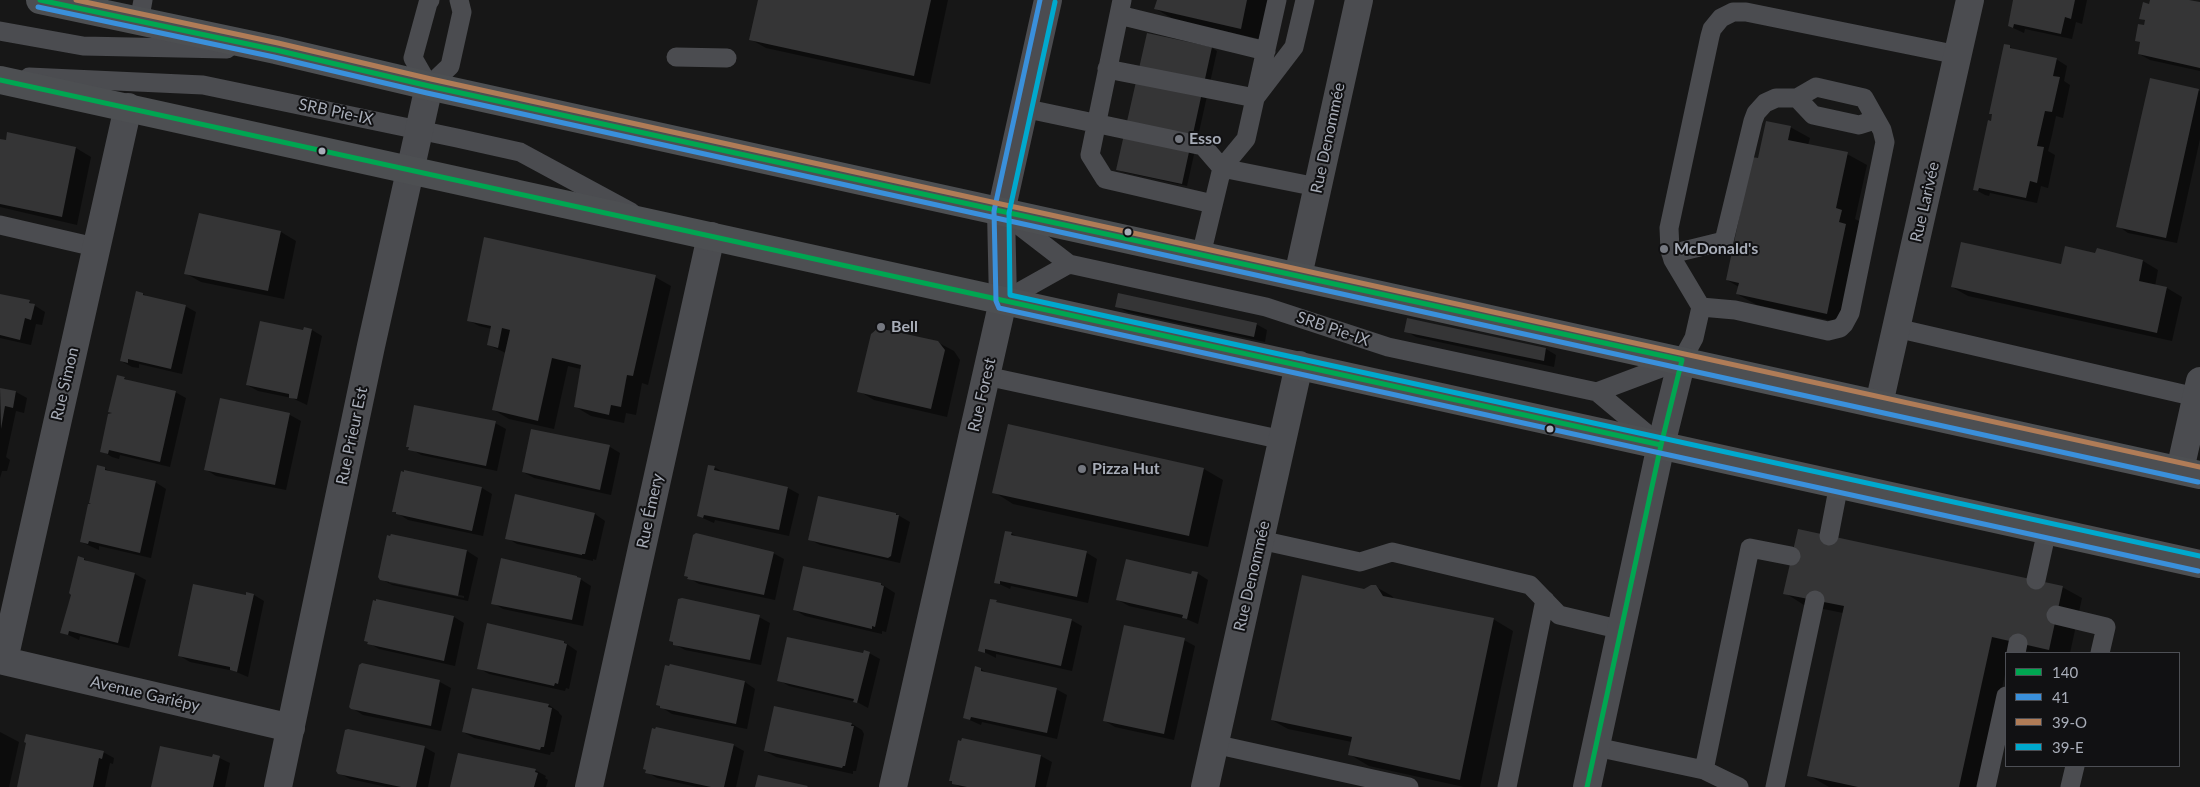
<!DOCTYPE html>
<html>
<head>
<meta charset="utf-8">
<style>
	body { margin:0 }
	#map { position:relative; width:2200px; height:787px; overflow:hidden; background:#171717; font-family:Lato,sans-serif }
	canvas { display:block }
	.legend { position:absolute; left:2005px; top:652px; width:175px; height:115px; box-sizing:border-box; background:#111113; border:1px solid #4d4f55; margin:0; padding:6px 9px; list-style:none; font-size:15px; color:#a8adb8 }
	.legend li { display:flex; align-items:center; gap:10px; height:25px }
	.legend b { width:25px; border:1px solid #4d4f55 }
</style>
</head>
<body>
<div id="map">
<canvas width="2200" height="787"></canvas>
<ul class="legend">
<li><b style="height:6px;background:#00a651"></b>140</li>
<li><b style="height:6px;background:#3a90db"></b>41</li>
<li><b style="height:6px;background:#b07c57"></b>39-O</li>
<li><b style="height:6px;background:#00a9ce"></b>39-E</li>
</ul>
</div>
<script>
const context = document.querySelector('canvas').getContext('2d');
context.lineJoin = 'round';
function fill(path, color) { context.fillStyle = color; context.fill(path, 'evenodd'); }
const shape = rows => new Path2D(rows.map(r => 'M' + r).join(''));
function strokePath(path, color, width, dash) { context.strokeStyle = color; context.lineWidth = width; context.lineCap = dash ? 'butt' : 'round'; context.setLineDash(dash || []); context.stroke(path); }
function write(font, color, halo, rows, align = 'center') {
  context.font = font + ' Lato,sans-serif'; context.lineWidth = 4; context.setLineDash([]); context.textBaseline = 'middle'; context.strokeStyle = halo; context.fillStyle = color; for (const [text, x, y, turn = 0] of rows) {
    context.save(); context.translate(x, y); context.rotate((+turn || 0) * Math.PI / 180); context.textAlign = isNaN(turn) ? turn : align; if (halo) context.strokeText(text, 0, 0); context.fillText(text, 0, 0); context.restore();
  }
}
fill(shape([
	[759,0,948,0,930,84,766,48,750,39],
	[1158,0,1269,0,1260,39,1175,20,1156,9],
	[2014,0,2087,0,2082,24,2076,22,2072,39,2025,29,2024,33,2009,26],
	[2151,0,2200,4,2200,71,2150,60,2139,54,2141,43,2136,40,2146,21,2141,18,2150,5],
	[2010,47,2017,51,2056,59,2067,66,2064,81,2070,85,2063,118,2056,116,2052,135,2048,151,2055,155,2048,188,2041,186,2037,203,1990,193,1989,196,1985,195,1974,189],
	[1212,48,1217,51,1187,186,1123,172,1118,169],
	[2151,80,2200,91,2200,139,2177,243,2128,233,2118,226],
	[1790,127,1810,138,1808,145,1847,154,1867,165,1855,219,1861,222,1847,324,1757,305,1737,294,1739,287,1727,280,1759,160],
	[8,134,76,148,91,157,77,225,0,207,0,145,7,142],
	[200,215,281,232,296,241,284,299,201,282,185,273],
	[2098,249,2143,261,2158,270,2155,286,2167,288,2182,297,2172,341,1968,296,1952,287,2062,265,2096,254],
	[655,277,671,286,648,385,642,383,636,415,626,413,624,423,591,416,576,407,581,369,568,366,554,429,509,419,494,410,506,353,488,345,492,329,479,326,468,320],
	[143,294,150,298,185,306,196,312,182,374,139,364,139,368,132,367,121,361],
	[0,296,29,302,45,312,42,325,36,324,31,345,0,338],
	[1116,306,1256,324,1267,330,1265,342,1127,312],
	[312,330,322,336,307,405,292,398,258,391,247,385],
	[1406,331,1546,349,1556,355,1554,367,1416,337],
	[937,342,954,351,960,360,947,417,874,400,859,391],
	[124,378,132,382,175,392,186,398,170,467,120,455,119,459,112,457,102,451],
	[0,389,16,392,27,398,24,413,16,411,6,457,10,460,7,471,2,471,0,478],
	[221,400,290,415,301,421,286,490,216,476,205,469],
	[495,423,506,429,497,471,421,455,407,446],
	[532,430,610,447,620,453,611,495,534,478,523,472],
	[98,466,115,473,155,482,166,489,151,558,99,546,99,550,81,542,94,506],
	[714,467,725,473,788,488,799,494,789,536,715,520,714,523,698,516],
	[1204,469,1223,480,1208,547,1013,504,994,492],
	[482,488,492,494,483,536,408,520,394,511],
	[516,495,595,514,605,521,596,560,593,559,593,561,517,544,507,538],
	[896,514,910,522,900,563,820,545,809,539],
	[1011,533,1019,538,1087,553,1097,559,1088,603,1011,586,1010,589,995,582],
	[392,536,467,551,478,558,468,601,392,585,381,579],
	[389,580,464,596,464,598,389,583],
	[773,553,784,559,775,600,699,584,685,576],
	[84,559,91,563,135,574,146,580,129,648,80,636,79,640,62,632],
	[1197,573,1208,580,1198,624,1186,619,1129,606,1118,600],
	[577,577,591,586,583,626,503,609,493,603],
	[881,584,895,593,886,632,882,631,882,634,805,616,795,610],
	[1376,587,1392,596,1394,599,1493,619,1513,631,1480,787,1464,787,1369,766,1349,754,1352,742,1288,729,1272,720,1365,590],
	[2062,587,2082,598,2070,653,2037,653,2011,648,2010,653,2006,653,2006,670,1981,787,1829,787,1808,775,1843,613,1804,605,1785,593],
	[254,595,264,601,248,677,234,671,190,662,180,656,247,597],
	[996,602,1002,605,1071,620,1082,626,1072,671,996,654,996,658,980,650],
	[454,617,464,623,455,666,379,649,369,643],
	[759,617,770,623,761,665,685,650,674,644],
	[1184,640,1195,646,1174,740,1115,727,1105,721],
	[564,642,577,651,569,689,566,688,565,691,489,674,478,668],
	[869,653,880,659,868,708,857,702,789,686,779,680],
	[362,665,440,682,451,688,441,731,363,715,352,708],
	[670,665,745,682,755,689,747,729,672,714,661,707],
	[981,669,990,675,1056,689,1067,695,1057,739,982,722,981,725,965,718],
	[473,689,549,705,559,712,559,713,562,716,554,752,551,752,550,755,474,738,463,732],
	[775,707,852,724,862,730,864,734,856,771,853,771,853,774,776,757,765,751],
	[0,732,19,742,9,787,0,787],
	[963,739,1041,756,1052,762,1046,787,960,787,953,783],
	[28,743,103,752,114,758,113,764,110,763,105,787,18,787],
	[733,745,744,751,736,787,697,787,657,778,647,772],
	[424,747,435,753,428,787,387,787,350,779,339,773],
	[213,755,230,763,225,787,152,787,213,758],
	[535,770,546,776,545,778,548,780,546,787,451,787]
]), '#0007');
fill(shape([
	[758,0,931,0,914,76,749,40],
	[1157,0,1247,0,1241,29,1154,9],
	[2013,0,2075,0,2071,19,2065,17,2061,34,2014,24,2013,28,2008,26],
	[2150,0,2189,0,2200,2,2200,68,2138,54,2140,42,2135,41,2138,24,2144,25,2145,20,2139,19,2143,2,2149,4],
	[1147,33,1212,47,1182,184,1116,170],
	[2004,44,2010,45,2010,48,2057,58,2053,76,2060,77,2052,112,2045,111,2037,146,2044,147,2037,183,2030,181,2026,198,1979,188,1978,191,1973,190,1988,120,1991,121,1992,114,1989,114],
	[2150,78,2199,89,2166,238,2116,227],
	[1766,121,1791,126,1788,140,1848,152,1836,208,1842,210,1839,222,1846,224,1827,314,1736,294,1739,283,1726,280,1752,157,1758,158],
	[7,132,76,147,62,217,0,204,0,139,6,140],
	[199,213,281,231,268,291,184,274],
	[484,237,656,275,633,376,627,375,621,407,611,405,609,415,574,407,581,365,552,358,538,421,492,410,510,330,502,328,498,348,487,345,491,326,467,321],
	[1961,242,2061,264,2065,246,2095,253,2097,248,2143,260,2139,281,2167,287,2157,333,1951,287],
	[136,291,143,293,143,295,186,305,171,369,128,359,128,363,120,361],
	[1118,293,1257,323,1254,337,1115,307],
	[0,294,30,300,29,303,35,304,31,320,25,318,20,340,0,335],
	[1407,318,1546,348,1544,361,1404,332],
	[260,321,303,330,304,327,312,329,297,399,289,398,289,394,246,385],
	[878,328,938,341,945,350,931,409,857,392,871,334],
	[117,375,125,377,124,379,176,391,160,462,109,450,108,454,100,452,108,414,112,413,108,412],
	[0,388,16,391,13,408,5,406,1,429],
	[220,398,290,413,275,485,204,470],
	[414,405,496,421,486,466,408,450,409,447,406,447],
	[1008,424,1204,468,1189,536,992,493],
	[531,429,610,445,600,490,522,472],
	[97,465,105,467,105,470,156,481,140,553,89,541,88,544,80,542,88,504,91,504,89,503],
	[708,465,715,466,714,470,788,487,779,530,704,515,703,518,697,516],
	[404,470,482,487,472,531,396,514,396,512,392,512,401,471,404,472],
	[515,494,595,513,585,554,582,554,582,555,505,539],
	[818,496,896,513,896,515,899,515,891,556,888,558,808,540],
	[1798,529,2063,586,2049,650,1992,637,1959,787,1858,787,1807,776,1844,606,1783,594],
	[1005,531,1012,532,1011,535,1087,551,1077,597,1000,581,1000,584,994,583],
	[696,533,774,552,764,595,687,579,688,577,684,576,693,535],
	[391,534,467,550,458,596,380,580,378,577,387,535,390,536],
	[78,556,84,558,84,560,135,573,118,643,69,631,68,635,60,633,71,595,69,593],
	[501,558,577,576,577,577,581,578,572,620,491,604],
	[1126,559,1191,574,1192,571,1198,572,1187,619,1182,618,1183,615,1116,600],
	[803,566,881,583,881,585,884,586,875,627,872,626,872,629,793,610],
	[1302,575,1364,589,1371,585,1376,585,1383,596,1494,618,1460,780,1348,755,1352,737,1271,720],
	[193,584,246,595,246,592,254,594,237,672,230,670,230,667,178,656],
	[682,598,760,615,750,660,673,645,673,642,669,641,678,599],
	[376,599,454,616,444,661,367,644,368,642,364,641,373,600,376,601],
	[990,599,997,600,996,602,1072,619,1061,666,985,649,985,653,978,651],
	[487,623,564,641,564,643,567,644,558,684,555,683,554,686,477,669],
	[1124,625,1185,638,1164,734,1103,721],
	[787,637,863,653,864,650,870,652,857,703,853,702,854,699,777,681],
	[362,663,440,680,431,726,351,709,349,707,359,665],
	[670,664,745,681,736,724,660,708,660,706,656,705,665,665,669,666],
	[975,666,981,668,981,671,1057,688,1047,733,971,717,970,720,963,718],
	[472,688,549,704,548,707,552,708,544,747,541,747,540,750,462,732],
	[774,706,852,723,851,726,854,726,845,766,843,766,842,768,764,751],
	[656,727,734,744,724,787,711,787,645,773,646,770,643,769,652,728,655,729],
	[348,729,425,746,416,787,401,787,338,774,336,771,345,730],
	[26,734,104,751,102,759,99,758,93,787,17,787,26,743,24,742],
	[962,738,1041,755,1035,787,967,787,952,784,952,781,949,781,958,740,961,741],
	[160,746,212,757,213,754,220,756,213,787,151,787],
	[458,753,536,769,535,772,538,773,534,787,450,787],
	[758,775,808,786,807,787,755,787]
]), '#353536');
strokePath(shape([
	[430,0,428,3,413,58,429,86,450,66,462,12,459,0],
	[1122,0,1090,155,1105,179,1213,204],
	[1119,15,1266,51],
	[139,22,143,0],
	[0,31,83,46,227,49],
	[676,57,727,58],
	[1107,69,1255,98,1294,47,1305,0],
	[29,77,203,85,457,138,520,152,631,212],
	[1797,98,1813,115,1859,125,1875,120],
	[1023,108,1203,146,1222,168,1246,139,1277,0],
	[1008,217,1069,264,1266,307,1388,347,1597,392,1658,443],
	[0,225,95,247],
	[1671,254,1724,241,1753,121,1756,113,1765,103,1776,98,1797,98,1816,87,1864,98,1882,130,1885,142,1850,313,1844,324,1840,328,1828,331,1735,310,1701,307],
	[1201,255,1222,168,1317,187],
	[1003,301,1069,264],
	[1896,328,2196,397],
	[986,376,1283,440],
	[1597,392,1682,360,1694,338,1701,307,1673,260,1670,250,1669,228,1710,36,1712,29,1721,18,1733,12,1746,12,1958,55],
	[1829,536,1839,484],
	[1260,540,1360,562,1392,552,1530,585,1559,615,1622,630],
	[2036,580,2047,530],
	[2056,615,2106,627,2100,653],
	[2016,653,2018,643],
	[1214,744,1409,787],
	[1596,747,1704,770,1739,787],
	[1704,770,1750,548,1791,556],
	[1507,787,1545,600],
	[1775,787,1815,600],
	[1986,787,2006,696],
	[2070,787,2075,766]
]), '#4b4c50', 19);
strokePath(shape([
	[1298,276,1359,0],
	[1879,404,1970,0],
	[2180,470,2200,381],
	[0,660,291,728],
	[4,660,128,107],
	[278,787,371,346,429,86],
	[589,787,711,236],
	[893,787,1003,301,1001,212,1048,0],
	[1205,787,1299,365]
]), '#4b4c50', 28);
strokePath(shape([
	[1587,787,1661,445,1682,360]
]), '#4b4c50', 28);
strokePath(shape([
	[40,0,276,50,429,86,2200,475],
	[0,80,2200,564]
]), '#4d4f52', 28);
strokePath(shape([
	[40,0,276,50,429,86,1682,360,1661,445,1587,787],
	[0,80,1661,445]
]), '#00a651', 5);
strokePath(shape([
	[1040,0,994,211,996,301,999,308,2198,571],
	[38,7,274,57,427,93,2198,482]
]), '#3a90db', 5);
strokePath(shape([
	[76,0,278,43,431,79,2200,467]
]), '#b07c57', 5);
strokePath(shape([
	[1055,2,1009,213,1010,295,2200,556]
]), '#00a9ce', 5);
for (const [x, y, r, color] of [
	[1179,139,5,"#757880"],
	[322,151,4.5,"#a8adb8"],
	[1128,232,4.5,"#a8adb8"],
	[1664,249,5,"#757880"],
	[881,327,5,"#757880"],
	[1550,429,4.5,"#a8adb8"],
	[1082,469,5,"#757880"]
]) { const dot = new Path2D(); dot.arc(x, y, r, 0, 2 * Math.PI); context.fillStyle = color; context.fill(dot); strokePath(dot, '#111113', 2); }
write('16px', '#a8adb8', '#111113', [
	["SRB Pie-IX",336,112,12],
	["Rue Denommée",1328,138,-78],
	["Rue Larivée",1925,202,-77],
	["SRB Pie-IX",1333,329,19],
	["Rue Simon",65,384,-77],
	["Rue Forest",982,395,-77],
	["Rue Prieur Est",352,436,-78],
	["Rue Émery",650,511,-78],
	["Rue Denommée",1252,576,-77],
	["Avenue Gariépy",145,694,13]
]);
write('bold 16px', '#a8adb8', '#111113', [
	["Esso",1189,139],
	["McDonald's",1674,249],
	["Bell",891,327],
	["Pizza Hut",1092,469]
], 'left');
</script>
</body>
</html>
